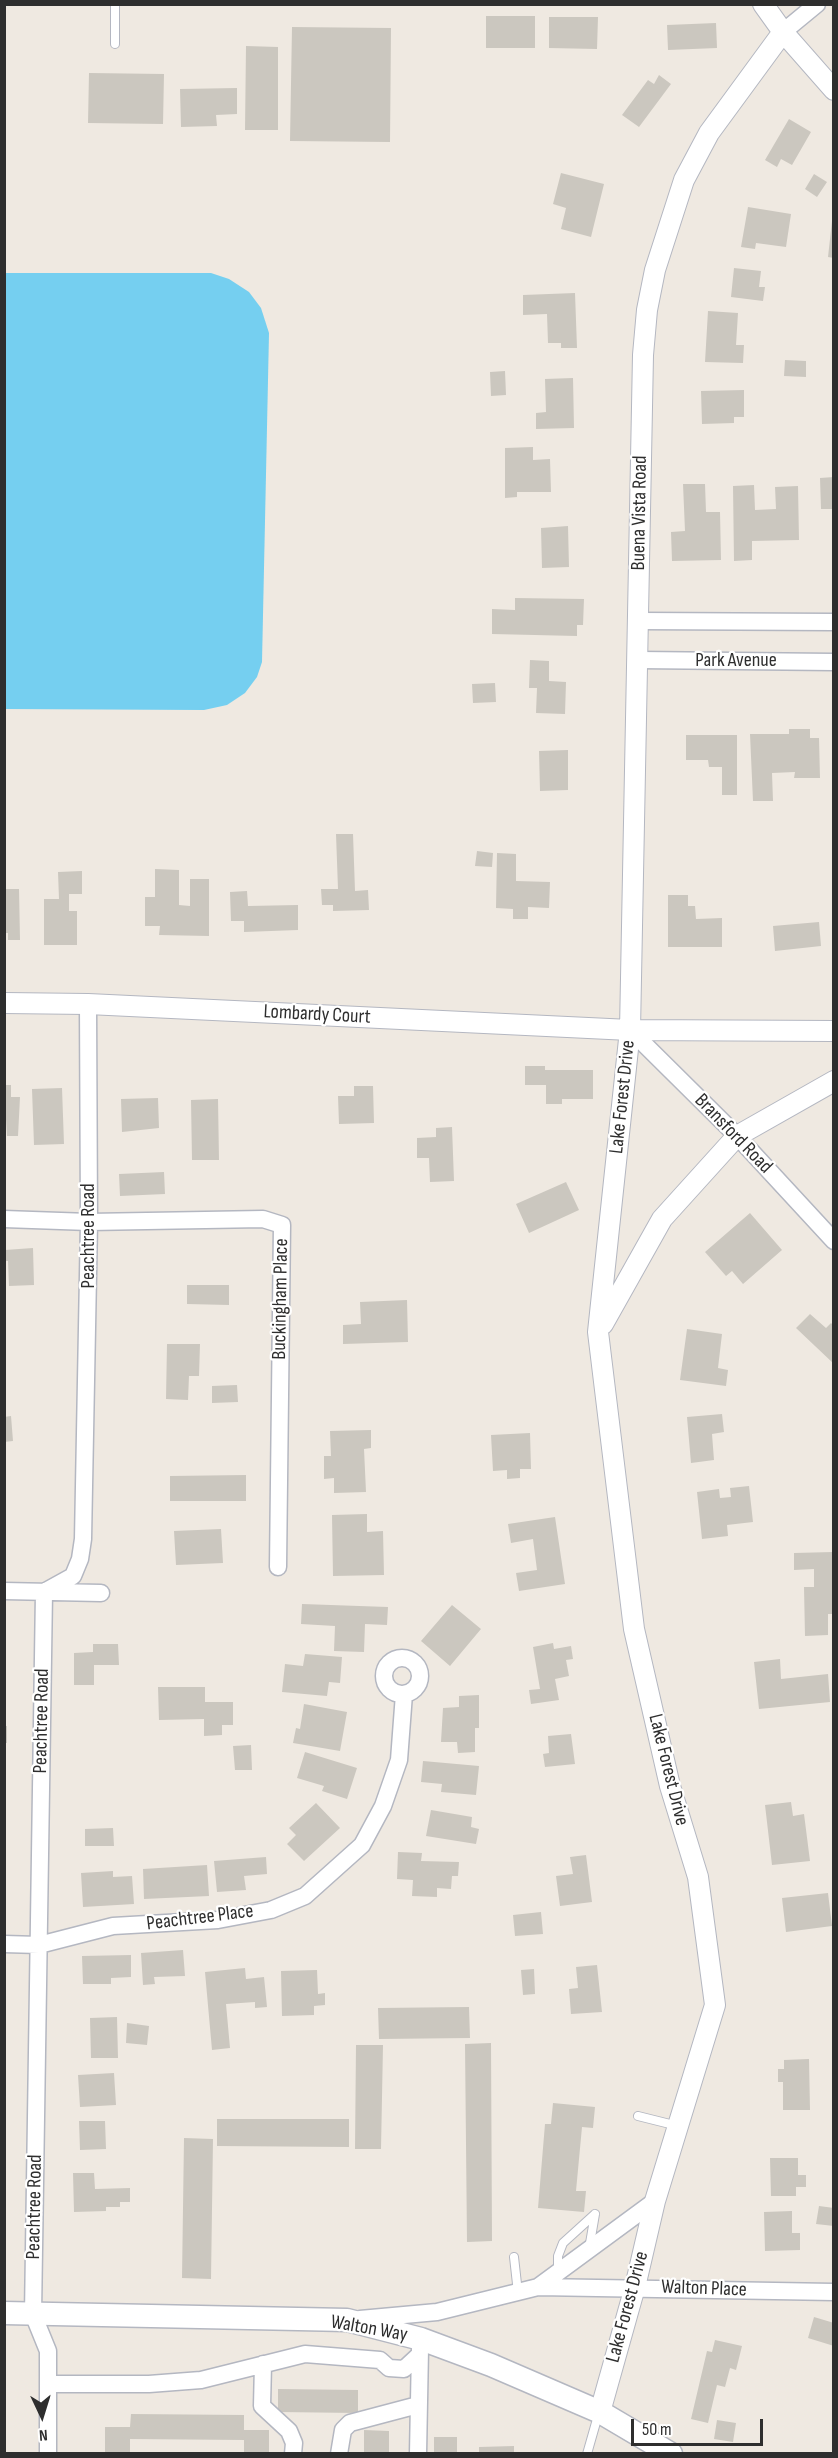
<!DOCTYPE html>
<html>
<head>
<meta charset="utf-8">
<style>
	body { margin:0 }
	#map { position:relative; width:838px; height:2458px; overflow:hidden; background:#efe9e1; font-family:"Sofia Sans Condensed",sans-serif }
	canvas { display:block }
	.frame { position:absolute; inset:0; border:6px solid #2e2e2e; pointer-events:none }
	.north { position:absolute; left:12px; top:2386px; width:60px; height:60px; -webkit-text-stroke:4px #fff; paint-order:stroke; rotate:176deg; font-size:16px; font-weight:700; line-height:24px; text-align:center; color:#2e2e2e }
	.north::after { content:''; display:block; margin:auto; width:21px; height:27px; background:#2e2e2e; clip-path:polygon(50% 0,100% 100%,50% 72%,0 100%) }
	.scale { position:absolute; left:631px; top:2419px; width:132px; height:27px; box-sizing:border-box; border:3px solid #2e2e2e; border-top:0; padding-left:8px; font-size:18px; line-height:21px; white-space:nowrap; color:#2e2e2e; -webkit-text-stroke:4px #fff; paint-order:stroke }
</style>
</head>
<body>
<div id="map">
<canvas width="838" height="2458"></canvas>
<div class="frame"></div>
<div class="north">N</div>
<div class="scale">50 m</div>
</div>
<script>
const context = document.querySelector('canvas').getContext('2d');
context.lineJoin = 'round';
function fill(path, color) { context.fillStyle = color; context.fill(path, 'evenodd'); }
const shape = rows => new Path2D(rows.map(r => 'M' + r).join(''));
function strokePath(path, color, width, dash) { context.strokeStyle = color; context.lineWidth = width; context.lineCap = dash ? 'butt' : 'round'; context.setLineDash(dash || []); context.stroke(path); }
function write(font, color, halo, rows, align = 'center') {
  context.font = font + ' "Sofia Sans Condensed",sans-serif'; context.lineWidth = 4.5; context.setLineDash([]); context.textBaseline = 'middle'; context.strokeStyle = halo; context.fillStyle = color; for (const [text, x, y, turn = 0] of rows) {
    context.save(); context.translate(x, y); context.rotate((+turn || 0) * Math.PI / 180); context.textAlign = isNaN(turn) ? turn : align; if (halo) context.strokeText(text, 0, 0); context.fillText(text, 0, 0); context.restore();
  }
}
fill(shape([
	[5,273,211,273,229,279,249,292,261,308,269,333,262,662,257,677,245,693,227,705,204,710,5,709]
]), '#75cff0');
fill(shape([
	[486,16,535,16,535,48,486,48],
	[549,17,598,17,597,49,549,48],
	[716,23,717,48,668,50,667,25],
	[292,27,391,28,390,142,290,141],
	[246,46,278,47,278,130,245,130],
	[89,73,164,74,163,124,88,123],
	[659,75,671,84,639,127,622,115,648,80,654,84],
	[237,88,237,114,216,115,217,126,181,127,180,89],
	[789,119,811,132,792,165,781,159,777,167,765,160],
	[561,173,604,184,591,237,561,229,566,208,553,204],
	[814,174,827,182,817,197,805,189],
	[748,207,791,214,786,247,756,243,755,249,741,247],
	[832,221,834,222,834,258,828,257],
	[734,268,761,271,759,287,765,287,763,301,731,297],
	[575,293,577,348,561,348,561,343,548,343,547,314,523,315,523,295],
	[708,311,738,313,736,345,744,345,743,363,705,362],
	[785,360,806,361,806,377,784,376],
	[505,371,506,395,491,396,490,372],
	[573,378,574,428,536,429,536,413,546,412,545,379],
	[744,390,744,417,734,417,734,423,702,424,701,391],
	[533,447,533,460,550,459,551,492,517,492,517,497,505,498,505,448],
	[834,477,834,509,821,509,820,478],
	[683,484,705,484,706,512,720,512,721,560,672,561,671,532,685,531],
	[754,485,755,510,776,509,775,487,798,486,799,540,752,541,752,560,734,561,733,486],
	[568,526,569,567,542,568,541,528],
	[515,598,584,599,583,625,577,625,577,636,492,634,492,609,515,610],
	[530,660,549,661,549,681,566,682,565,714,536,713,537,688,529,688],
	[495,683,496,702,473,703,472,684],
	[789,729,810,729,810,738,819,738,820,778,794,778,795,772,772,773,773,801,753,801,750,734,789,734],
	[686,735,737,735,737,795,722,795,722,767,709,767,708,760,686,760],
	[568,750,568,790,540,791,539,751],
	[336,834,353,834,355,891,368,890,369,910,333,911,333,905,322,905,321,889,338,889],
	[477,851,493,853,492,867,475,866],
	[497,853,516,854,516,881,550,882,549,908,528,907,528,919,513,919,513,909,496,908],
	[155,869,179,870,179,905,190,906,190,879,209,879,209,936,159,935,160,926,145,926,145,897,155,897],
	[82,871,82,894,69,894,69,911,77,911,77,945,44,945,44,899,59,899,58,872],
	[4,889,19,889,20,940,8,940,8,933,4,933],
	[247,891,248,906,298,905,298,930,244,932,244,921,231,921,230,892],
	[668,895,688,895,688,906,695,906,696,919,722,918,722,947,668,947],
	[819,922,821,946,775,951,773,926],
	[525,1066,545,1066,545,1070,593,1070,593,1099,562,1099,562,1104,546,1104,546,1085,525,1085],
	[4,1085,11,1085,11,1097,20,1097,18,1136,7,1136],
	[354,1086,373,1086,374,1123,339,1124,338,1096,354,1096],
	[62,1088,64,1144,34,1145,32,1089],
	[158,1098,159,1128,122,1132,121,1099],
	[218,1099,219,1160,192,1160,191,1100],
	[452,1127,454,1181,430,1182,429,1158,417,1158,417,1138,436,1137,436,1128],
	[164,1172,165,1194,120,1196,119,1174],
	[566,1182,579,1210,529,1233,516,1204],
	[750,1213,782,1250,743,1284,732,1271,726,1276,705,1252],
	[33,1248,34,1285,9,1286,8,1261,5,1261,5,1250],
	[187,1285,229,1285,229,1305,187,1304],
	[407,1300,408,1342,343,1344,343,1325,361,1324,360,1302],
	[810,1314,826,1328,831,1323,834,1326,834,1364,796,1328],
	[687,1329,722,1334,718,1368,728,1370,726,1386,680,1380],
	[167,1344,200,1344,199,1376,189,1376,188,1400,166,1399],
	[237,1385,238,1402,212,1403,212,1386],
	[722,1414,724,1432,712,1434,714,1460,691,1463,687,1417],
	[11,1416,13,1441,4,1442,4,1417],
	[371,1430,371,1448,364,1449,366,1492,334,1493,334,1478,324,1479,324,1456,331,1456,330,1431],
	[530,1433,531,1469,520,1469,520,1478,507,1479,507,1470,493,1471,491,1435],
	[246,1475,246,1501,170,1501,170,1476],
	[749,1486,753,1522,727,1525,728,1536,702,1539,697,1492,719,1489,720,1498,731,1497,730,1488],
	[367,1514,367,1532,383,1531,384,1575,333,1576,332,1515],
	[555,1517,565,1584,519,1591,516,1573,537,1570,533,1539,511,1543,508,1524],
	[221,1529,223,1563,176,1565,174,1531],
	[833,1552,834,1614,828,1614,828,1635,805,1636,804,1587,814,1587,814,1569,794,1570,794,1553],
	[302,1604,388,1607,387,1625,365,1624,364,1652,334,1651,335,1626,301,1624],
	[452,1605,481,1629,450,1666,421,1641],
	[553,1643,554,1649,571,1646,573,1659,566,1660,569,1676,555,1679,559,1700,531,1704,529,1690,540,1689,533,1647],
	[93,1644,118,1644,119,1665,94,1665,94,1685,74,1685,74,1653,93,1652],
	[305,1654,342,1657,340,1683,329,1682,327,1696,282,1692,285,1664,303,1666],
	[780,1659,781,1679,828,1674,830,1702,759,1709,754,1662],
	[158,1687,205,1687,205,1702,233,1702,233,1725,222,1725,222,1735,204,1736,204,1719,159,1720],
	[479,1695,479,1728,475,1728,475,1752,458,1753,457,1742,441,1742,443,1708,459,1707,459,1696],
	[304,1704,347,1712,340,1751,293,1743,296,1728,300,1729],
	[4,1726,7,1726,7,1743,4,1743],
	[571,1734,575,1764,545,1767,543,1754,549,1753,548,1736],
	[251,1745,252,1770,235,1770,233,1746],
	[305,1752,357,1768,347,1799,322,1791,324,1786,297,1778],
	[423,1761,479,1766,476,1795,441,1792,442,1784,421,1782],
	[791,1802,793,1816,804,1814,810,1861,772,1865,765,1805],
	[316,1803,340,1828,304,1861,287,1844,296,1835,289,1828],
	[431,1810,472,1817,471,1827,479,1829,476,1844,426,1836],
	[113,1828,114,1846,85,1846,85,1829],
	[398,1852,422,1853,421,1861,459,1862,458,1876,452,1876,451,1889,437,1888,437,1897,412,1896,413,1880,397,1879],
	[586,1855,592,1902,560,1906,556,1876,573,1874,570,1857],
	[266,1857,267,1874,244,1876,246,1890,217,1892,214,1861],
	[207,1865,209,1896,144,1899,143,1869],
	[113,1871,113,1877,132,1876,134,1904,83,1907,81,1873],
	[828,1893,832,1926,786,1932,782,1898],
	[541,1912,543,1934,515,1936,513,1915],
	[183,1950,185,1976,154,1977,155,1984,143,1985,141,1953],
	[131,1955,131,1977,111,1978,111,1984,83,1984,82,1956],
	[597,1965,602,2012,571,2014,569,1989,578,1988,576,1967],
	[245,1968,246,1979,264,1977,267,2007,255,2008,255,2002,226,2004,230,2048,212,2050,205,1972],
	[534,1969,535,1994,523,1995,521,1970],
	[317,1970,318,1994,325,1993,325,2005,314,2006,314,2015,282,2016,281,1971],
	[469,2007,470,2038,379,2039,378,2008],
	[117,2017,118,2058,91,2058,90,2018],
	[127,2023,149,2026,147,2045,126,2043],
	[491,2043,492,2241,467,2242,465,2044],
	[356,2045,383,2045,381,2149,355,2149],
	[809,2059,810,2110,783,2110,783,2082,778,2082,778,2069,784,2069,784,2060],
	[114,2073,116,2105,80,2107,78,2075],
	[553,2103,595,2107,593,2128,582,2127,576,2191,586,2191,584,2212,538,2208,545,2124,551,2124],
	[217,2119,349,2119,349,2147,217,2146],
	[79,2121,105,2121,106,2149,80,2150],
	[184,2138,213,2139,211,2279,182,2278],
	[770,2158,798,2158,798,2175,806,2175,806,2187,796,2187,796,2196,771,2196],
	[73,2173,94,2173,95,2189,130,2188,130,2202,120,2202,120,2207,106,2207,106,2211,74,2212],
	[819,2206,834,2208,834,2226,816,2224],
	[792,2211,792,2233,800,2233,800,2250,765,2251,764,2212],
	[814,2317,834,2323,834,2346,808,2338],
	[715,2340,742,2346,736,2370,730,2368,725,2387,717,2385,708,2423,691,2419,707,2351,712,2352],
	[278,2389,358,2390,358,2413,278,2412],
	[131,2414,244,2415,244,2430,269,2430,269,2454,244,2454,244,2440,130,2439,130,2454,105,2454,105,2427,130,2427],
	[717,2420,736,2423,733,2442,714,2439],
	[364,2430,389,2431,389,2454,364,2454],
	[434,2437,457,2437,457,2454,434,2454],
	[514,2446,514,2454,479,2454,479,2447]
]), '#cbc7bf');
const service = shape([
	[115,44,115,4],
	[638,2116,678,2126],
	[589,2249,595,2214],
	[514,2257,518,2293],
	[558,2271,558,2256,563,2243,595,2214],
	[587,2454,599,2412]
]);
const minor = shape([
	[783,32,817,4],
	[639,621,834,622],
	[638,660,834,662],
	[630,1030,737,1136,834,1241],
	[4,1219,89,1222,263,1219,282,1225,278,1567],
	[4,1591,101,1593],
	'384 1676a18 18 0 1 1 36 0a18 18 0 1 1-36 0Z',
	[4,1944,39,1945,113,1926,218,1920,271,1910,305,1896,362,1845,383,1806,399,1760,404,1694],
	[538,2287,834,2292],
	[360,2319,437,2312,538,2287,655,2201],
	[263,2364,262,2406,289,2431,294,2443,293,2454],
	[48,2384,149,2384,201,2380,305,2354,380,2360,389,2368,404,2369,418,2356],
	[48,2454,48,2351,33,2314,44,1592,73,1576,80,1559,83,1539,89,1222,88,1004],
	[339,2454,343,2430,350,2423,418,2405],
	[418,2454,420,2349]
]);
const tertiary = shape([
	[763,4,783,32,834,90],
	[4,1003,88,1004,630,1030,834,1031],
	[603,1324,662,1219,737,1136,834,1081],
	[600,2412,635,2287,655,2201,715,2005,698,1877,670,1786,634,1629,598,1332,630,1030,643,355,647,310,655,270,684,180,709,133,783,32]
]);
const secondary = shape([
	[4,2313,347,2320,421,2339,491,2365,600,2412,671,2454]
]);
strokePath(service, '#b4b7c1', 10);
strokePath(minor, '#b4b7c1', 19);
strokePath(tertiary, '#b4b7c1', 22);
strokePath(secondary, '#b4b7c1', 25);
strokePath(service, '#fff', 8);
strokePath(minor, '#fff', 16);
strokePath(tertiary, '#fff', 20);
strokePath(secondary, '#fff', 22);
write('20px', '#2e2e2e', '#fff', [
	["Buena Vista Road",640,513,-89],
	["Park Avenue",736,661],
	["Lombardy Court",317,1015,3],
	["Lake Forest Drive",623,1097,-84],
	["Bransford Road",733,1134,46],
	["Peachtree Road",89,1236,-90],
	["Buckingham Place",281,1299,-89],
	["Peachtree Road",42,1721,-89],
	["Lake Forest Drive",668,1770,76],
	["Peachtree Place",200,1918,-7],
	["Peachtree Road",35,2207,-89],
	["Walton Place",704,2289,2],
	["Lake Forest Drive",628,2307,-75],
	["Walton Way",369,2329,10]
]);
</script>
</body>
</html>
